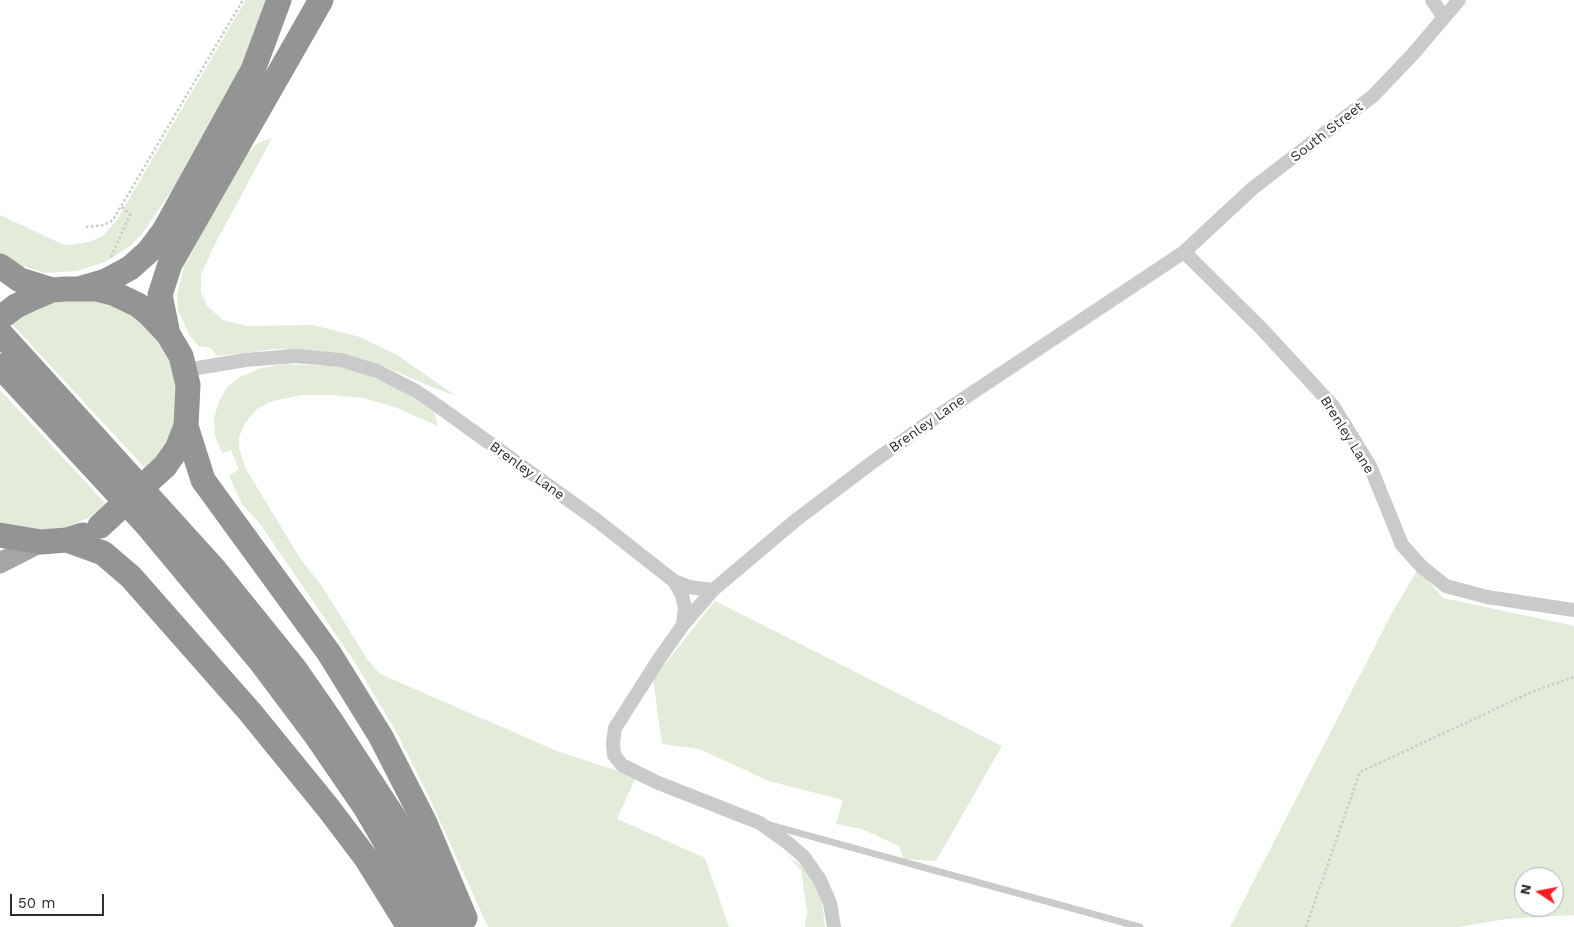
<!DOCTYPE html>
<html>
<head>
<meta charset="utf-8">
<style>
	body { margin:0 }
	#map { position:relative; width:1574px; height:927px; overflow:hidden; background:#fff; font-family:"Work Sans",sans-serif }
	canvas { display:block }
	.north { position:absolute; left:1514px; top:867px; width:50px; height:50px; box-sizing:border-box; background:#fff; border:1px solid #ababab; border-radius:50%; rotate:281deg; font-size:14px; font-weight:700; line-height:20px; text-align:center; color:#2d2d2d }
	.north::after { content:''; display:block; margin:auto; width:18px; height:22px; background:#f61d23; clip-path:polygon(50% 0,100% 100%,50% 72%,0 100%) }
	.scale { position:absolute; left:10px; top:894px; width:94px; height:22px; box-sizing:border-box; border:2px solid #2d2d2d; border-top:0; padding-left:6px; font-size:15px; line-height:18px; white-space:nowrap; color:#2d2d2d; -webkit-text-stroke:4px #fff; paint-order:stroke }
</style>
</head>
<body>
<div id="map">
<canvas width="1574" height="927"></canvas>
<div class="north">N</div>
<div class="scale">50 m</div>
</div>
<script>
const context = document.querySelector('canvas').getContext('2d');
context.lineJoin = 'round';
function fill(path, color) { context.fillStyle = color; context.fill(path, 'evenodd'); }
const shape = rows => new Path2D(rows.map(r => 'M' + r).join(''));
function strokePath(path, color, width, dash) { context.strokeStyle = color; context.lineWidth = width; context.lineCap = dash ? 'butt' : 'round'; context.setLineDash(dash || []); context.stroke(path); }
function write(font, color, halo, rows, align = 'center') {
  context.font = font + ' "Work Sans",sans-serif'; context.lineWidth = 5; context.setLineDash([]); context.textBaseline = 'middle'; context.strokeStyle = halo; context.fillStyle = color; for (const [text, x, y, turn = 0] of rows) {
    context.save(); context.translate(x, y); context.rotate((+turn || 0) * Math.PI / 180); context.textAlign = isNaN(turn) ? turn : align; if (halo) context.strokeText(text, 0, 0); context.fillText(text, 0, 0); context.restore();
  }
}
fill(shape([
	[246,0,270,0,243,64,173,189,142,234,130,246,105,262,77,271,44,273,24,266,21,272,0,258,0,215,62,244,72,245,89,242,103,236,116,221],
	[272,138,214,246,201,275,201,293,208,307,223,320,247,326,313,325,360,337,397,355,456,396,432,387,381,365,341,353,277,349,217,356,211,348,198,346,190,336,178,310,177,295,184,266,241,161,256,144],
	[81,299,108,303,130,313,159,340,172,363,178,391,173,431,161,453,145,468,12,324,27,312,53,302],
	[284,364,334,366,364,373,404,392,434,412,438,426,395,407,364,398,333,395,302,395,273,401,257,409,245,423,239,437,239,448,246,469,301,560,322,586,367,659,380,674,557,751,636,777,617,819,705,858,729,927,488,927,429,797,397,733,354,661,260,524,242,504,229,476,239,469,231,450,222,453,215,436,214,419,218,404,227,387,240,377,261,368],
	[0,390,106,504,90,517,64,529,48,531,0,522],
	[1418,569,1443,598,1574,626,1574,915,1506,919,1458,927,1230,927,1392,613],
	[1524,877,1554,877,1554,907,1524,907],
	[715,601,1002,746,936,861,904,859,899,846,862,829,836,824,843,800,769,781,699,749,662,744,653,679],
	[787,855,811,873,821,891,825,927,805,927,807,911,801,870]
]), '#e2ecd9');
strokePath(shape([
	[86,227,104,225,113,220,243,0],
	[111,257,130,215,121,206],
	[1306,927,1360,772,1532,692,1574,677]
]), '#cacaca', 2.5, [2.5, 2.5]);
strokePath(shape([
	[770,825,1140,927]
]), '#cacaca', 7);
strokePath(shape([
	[1432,0,1443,16],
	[1184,252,1261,328,1333,406,1370,466,1402,545,1422,567,1446,586,1487,597,1574,610],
	[186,370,245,360,295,356,341,360,377,371,416,391,438,406,595,519,674,581,689,587,713,590],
	[674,581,682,595,685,608,683,625],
	[834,927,830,903,820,880,804,857,788,843,760,823,656,782,622,765,614,755,613,743,615,728,659,659,683,625,713,590,796,520,874,461,939,415,1184,252,1253,188,1373,96,1413,54,1459,0]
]), '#cacaca', 14);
strokePath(shape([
	[0,563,41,542]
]), '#a5a5a5', 21);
strokePath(shape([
	[0,266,20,280,52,290],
	[82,288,106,281,130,268,149,251,164,231,253,70,279,0],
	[0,318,16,306,33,298,52,290,65,289,97,289,113,293,138,305,148,313,168,334,181,356,188,385,186,426,177,449,165,466],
	[0,333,215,570,295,669,331,721,393,816,453,927],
	[168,334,160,295,170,264,321,0],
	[0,366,147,525,261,662,315,734,365,807,413,889,432,927],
	[186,426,203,480,329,653,381,737,425,823,465,918],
	[0,535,41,542,67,540,83,535],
	[67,540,103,553,131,577,250,712,329,809,366,858,409,927]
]), '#949494', 25);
strokePath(shape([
	[100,526,165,466]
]), '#949494', 25);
write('14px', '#2d2d2d', '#fff', [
	["South Street",1327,132,-38],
	["Brenley Lane",927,424,-35],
	["Brenley Lane",1347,435,58],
	["Brenley Lane",527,471,36]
]);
</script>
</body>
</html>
